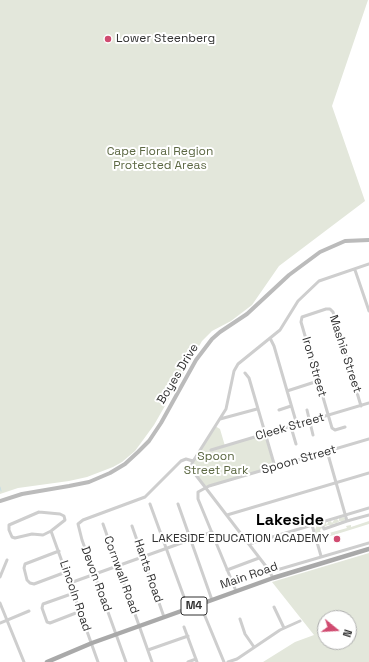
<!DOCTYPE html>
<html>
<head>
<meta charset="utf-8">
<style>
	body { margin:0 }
	#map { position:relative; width:369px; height:662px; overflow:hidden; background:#fff; font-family:"Space Grotesk",sans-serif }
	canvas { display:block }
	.north { position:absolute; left:317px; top:610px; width:40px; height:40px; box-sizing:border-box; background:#fff; border:1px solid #adadad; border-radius:50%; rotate:108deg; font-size:11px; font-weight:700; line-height:16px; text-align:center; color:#313131 }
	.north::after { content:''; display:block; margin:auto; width:14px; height:18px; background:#d04b70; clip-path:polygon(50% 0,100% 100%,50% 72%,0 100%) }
</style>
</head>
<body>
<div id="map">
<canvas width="369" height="662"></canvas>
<div class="north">N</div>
</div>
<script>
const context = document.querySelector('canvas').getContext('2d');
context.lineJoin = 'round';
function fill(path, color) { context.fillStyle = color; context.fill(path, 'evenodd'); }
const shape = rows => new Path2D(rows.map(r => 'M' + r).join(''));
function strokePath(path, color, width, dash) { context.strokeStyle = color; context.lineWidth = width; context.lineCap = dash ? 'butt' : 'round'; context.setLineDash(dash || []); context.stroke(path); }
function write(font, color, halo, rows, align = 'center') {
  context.font = font + ' "Space Grotesk",sans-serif'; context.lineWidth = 4; context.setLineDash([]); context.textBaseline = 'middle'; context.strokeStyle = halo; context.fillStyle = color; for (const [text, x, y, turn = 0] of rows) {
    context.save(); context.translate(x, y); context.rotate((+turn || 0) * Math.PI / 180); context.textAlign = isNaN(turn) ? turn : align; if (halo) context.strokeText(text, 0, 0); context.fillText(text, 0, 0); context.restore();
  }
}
fill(shape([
	[0,0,368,0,332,106,365,201,279,266,252,305,231,321,212,331,202,341,154,425,135,451,122,462,113,467,87,477,69,481,18,488,0,494],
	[215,426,220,429,225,446,265,434,275,467,206,488,193,470,194,459],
	[344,517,346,519,342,522,340,521,335,524,334,523,333,525,328,525,324,527,322,523,325,522,327,525,328,522,331,521,332,523,334,520,337,519,339,521,339,518],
	[369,521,369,524,321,539,321,542,319,541,315,530,317,525,321,524,322,528,320,530,322,535,347,528,346,526,351,525,351,527],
	[369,553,369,662,263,662,295,642,314,635,272,582],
	[325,618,349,618,349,642,325,642]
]), '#e3e7db');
strokePath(shape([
	[0,487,1,491]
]), '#c8dee3', 1);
strokePath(shape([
	[355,270,369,311],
	[270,338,274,346,297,425],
	[245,373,249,378,275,467],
	[287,391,318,381],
	[279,410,291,406],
	[307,410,313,435],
	[220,419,257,409],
	[291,427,296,444],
	[345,427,335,430,332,428,301,322,302,317,326,309,330,309,333,312,361,406],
	[211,450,369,403],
	[327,451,347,521,369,515],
	[150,504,188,608],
	[178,504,212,600],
	[39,512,60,514,64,516,65,520,51,531,43,535,32,534,15,538,12,537,9,530,9,525,39,512],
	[227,515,369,473],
	[321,522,324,529,347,521],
	[103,524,152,662],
	[312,525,321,556],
	[132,526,164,617],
	[51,531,98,662],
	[249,544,369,508],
	[59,551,25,564,24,568,27,580,30,583,34,584,66,572],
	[227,570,259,558],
	[270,572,369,543],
	[0,577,7,560],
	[273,578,268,569,195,474,192,468,192,463,226,409,234,371,238,364,280,330,298,301,319,281,369,264],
	[70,583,212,532],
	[236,591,198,499,198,492,209,486,369,439],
	[74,593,43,604,42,608,47,622,50,623,81,611],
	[0,603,24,662],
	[200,604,224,662],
	[274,607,284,628],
	[240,619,245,634,254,647],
	[0,623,29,611],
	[184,627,197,662],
	[148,650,188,636],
	[126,662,82,540,78,524,83,520,145,497,181,461,186,459,193,461],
	[188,662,196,659],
	[228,662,237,659,280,630,300,621]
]), '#cecece', 3);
strokePath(shape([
	[0,501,22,494,69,486,89,482,110,473,125,464,138,452,149,441,161,423,196,360,212,339,220,332,247,314,289,275,320,252,345,241,369,240]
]), '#bbb', 4);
strokePath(shape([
	[47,662,92,643,212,600,273,578,369,549]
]), '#a9a9a9', 4.5);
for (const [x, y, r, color] of [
	[108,39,4,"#d04b70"],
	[337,539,4,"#d04b70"]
]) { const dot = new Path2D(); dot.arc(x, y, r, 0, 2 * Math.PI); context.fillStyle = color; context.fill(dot); strokePath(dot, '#fff', 1.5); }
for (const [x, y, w] of [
	[194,606,26]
]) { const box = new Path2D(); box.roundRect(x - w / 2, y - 9, w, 18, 3); context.fillStyle = '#fff'; context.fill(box); strokePath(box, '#313131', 1); }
write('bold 11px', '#313131', null, [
	["M4",194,606]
]);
write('12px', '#313131', '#fff', [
	["Lower Steenberg",116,39],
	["LAKESIDE EDUCATION ACADEMY",329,539,"right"]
], 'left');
write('12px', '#5c6843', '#fff', [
	["Cape Floral Region",160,152],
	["Protected Areas",160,166],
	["Spoon",216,457],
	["Street Park",216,471]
]);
write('12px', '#313131', '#fff', [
	["Mashie Street",345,354,72],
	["Iron Street",314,367,74],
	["Boyes Drive",178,374,-59],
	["Cleek Street",290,427,-16],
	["Spoon Street",299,460,-16],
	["Hants Road",148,571,71],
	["Cornwall Road",121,575,70],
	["Main Road",249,576,-19],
	["Devon Road",96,579,70],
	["Lincoln Road",75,596,71]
]);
write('bold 16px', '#000', '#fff', [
	["Lakeside",290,521]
]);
</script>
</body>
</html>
